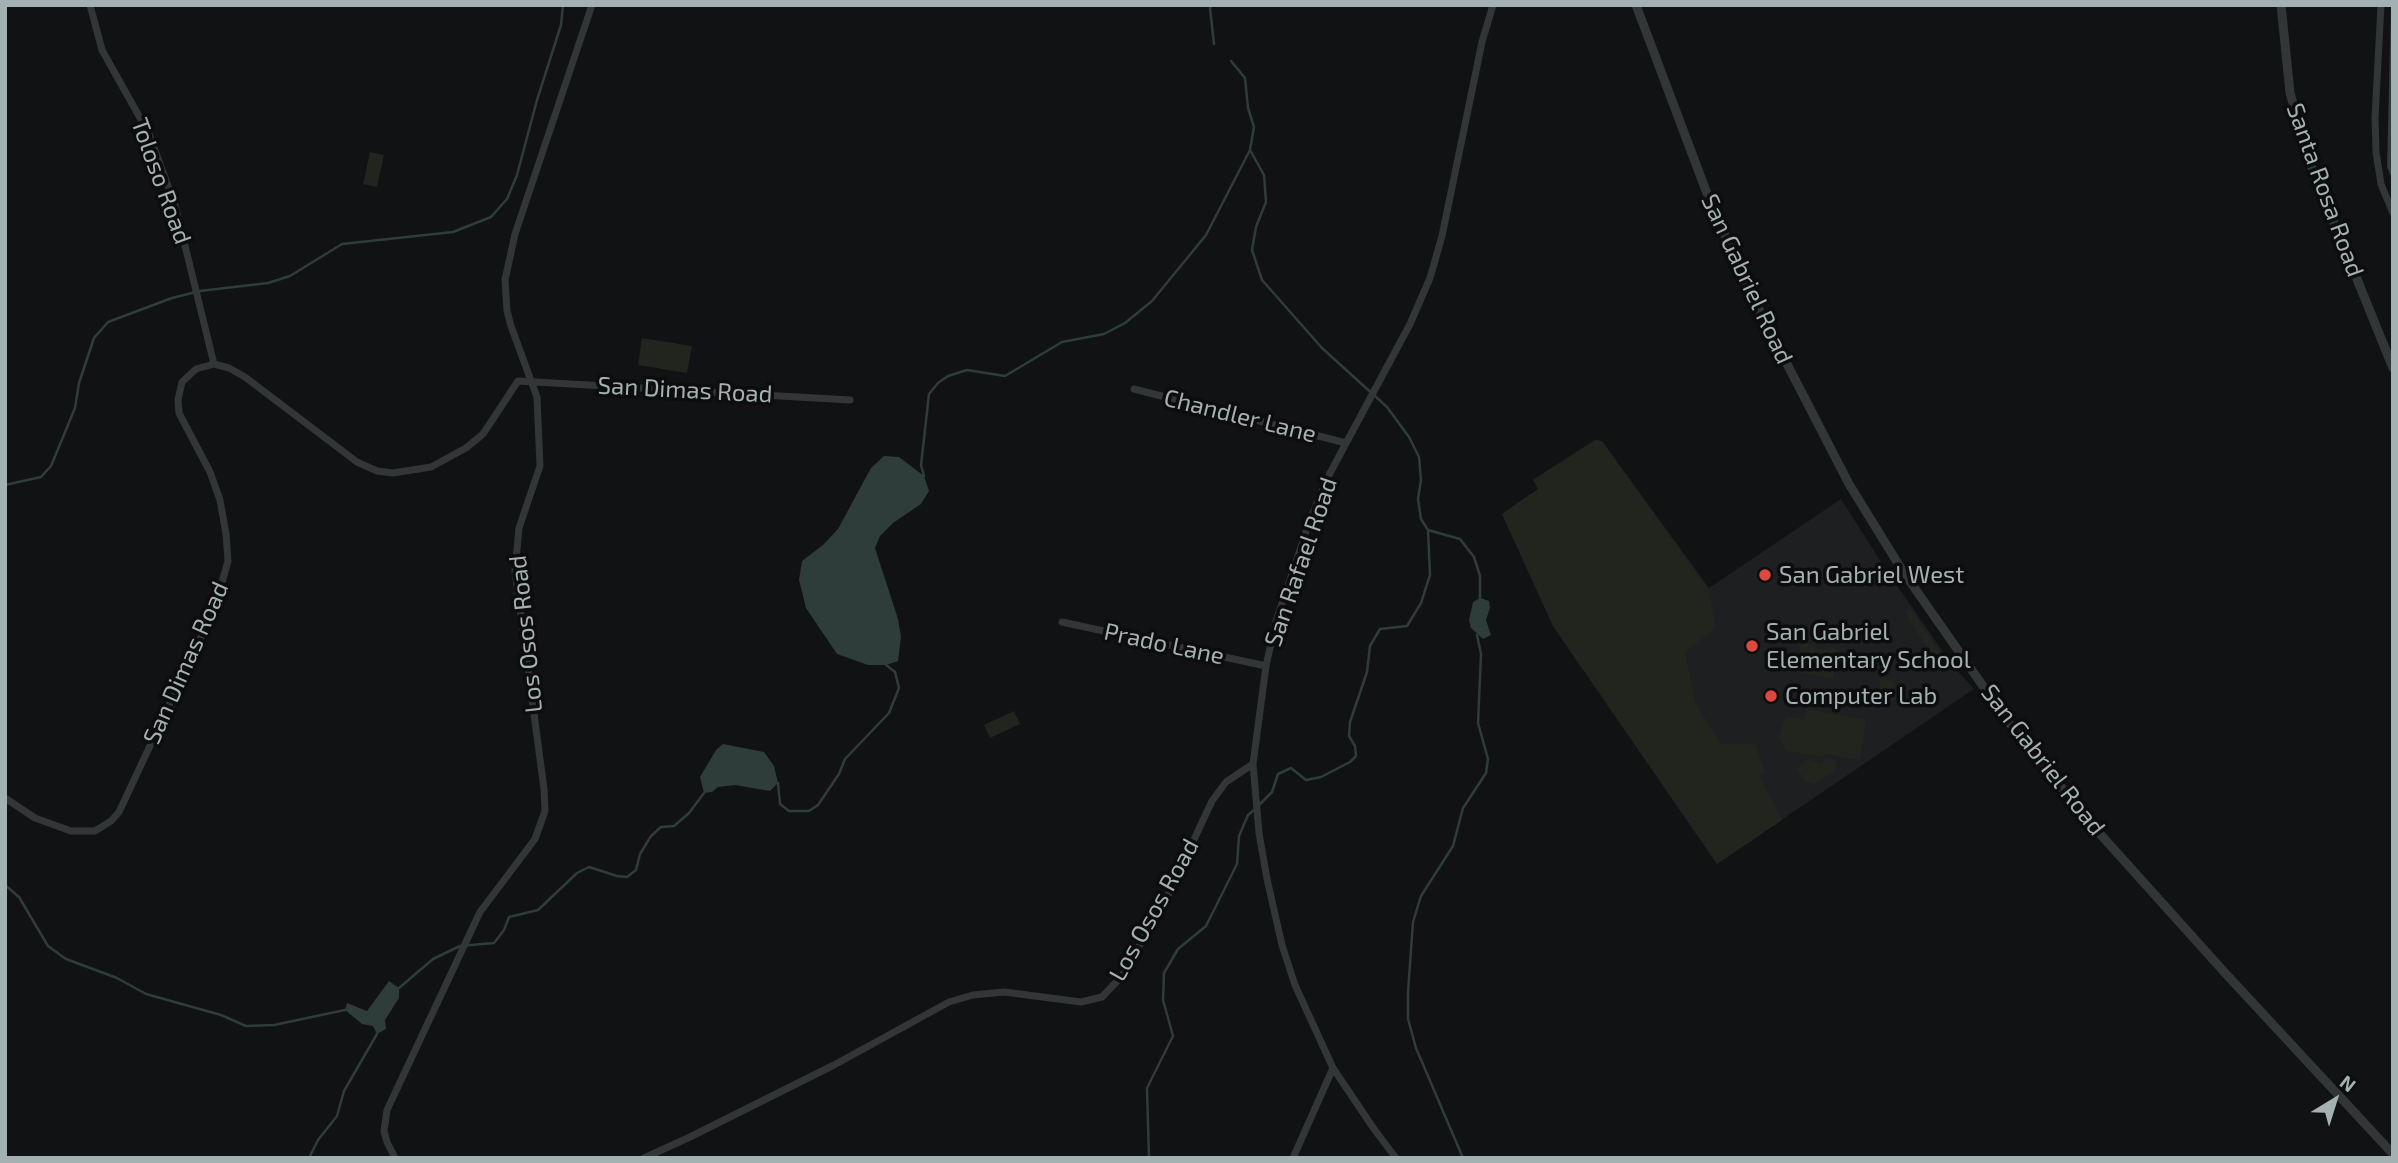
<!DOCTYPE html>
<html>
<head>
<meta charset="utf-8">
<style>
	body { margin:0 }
	#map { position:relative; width:2398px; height:1163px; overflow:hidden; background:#111213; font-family:"Exo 2",sans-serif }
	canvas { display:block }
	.frame { position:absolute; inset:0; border:7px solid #a4b1b2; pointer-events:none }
	.north { position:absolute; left:2300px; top:1065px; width:70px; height:70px; -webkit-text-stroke:5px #0d0d0e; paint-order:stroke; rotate:38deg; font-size:19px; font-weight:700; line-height:28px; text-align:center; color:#a4b1b2 }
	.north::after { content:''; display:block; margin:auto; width:24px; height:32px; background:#a4b1b2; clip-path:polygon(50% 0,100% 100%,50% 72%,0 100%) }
</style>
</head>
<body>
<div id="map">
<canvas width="2398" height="1163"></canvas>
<div class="frame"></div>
<div class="north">N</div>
</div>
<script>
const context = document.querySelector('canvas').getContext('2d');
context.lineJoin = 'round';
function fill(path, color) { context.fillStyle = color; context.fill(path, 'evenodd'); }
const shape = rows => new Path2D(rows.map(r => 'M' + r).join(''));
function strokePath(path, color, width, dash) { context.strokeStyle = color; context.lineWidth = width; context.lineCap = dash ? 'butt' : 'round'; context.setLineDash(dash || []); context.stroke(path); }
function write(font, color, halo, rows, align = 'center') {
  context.font = font + ' "Exo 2",sans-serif'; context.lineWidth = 7; context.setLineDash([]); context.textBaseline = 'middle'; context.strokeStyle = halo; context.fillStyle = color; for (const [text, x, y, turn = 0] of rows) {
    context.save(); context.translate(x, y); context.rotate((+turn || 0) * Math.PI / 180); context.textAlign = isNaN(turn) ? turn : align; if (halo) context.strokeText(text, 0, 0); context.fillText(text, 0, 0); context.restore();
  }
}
fill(shape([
	[1595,440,1602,441,1709,588,1841,499,1887,571,1952,665,1974,689,1717,864,1553,626,1502,514,1538,489,1533,480]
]), '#1e1f20');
fill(shape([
	[370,152,384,155,377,187,363,184],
	[642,338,692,346,687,373,638,365],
	[1595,440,1602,441,1708,589,1715,624,1711,632,1685,652,1695,702,1721,744,1756,744,1765,772,1759,776,1782,820,1717,864,1553,626,1502,514,1538,489,1533,480],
	[1910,608,1951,669,1950,670,1943,669,1907,617,1906,612],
	[1807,643,1818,649,1833,648,1838,650,1833,679,1796,672,1801,644],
	[1881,678,1894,682,1893,691,1898,697,1882,708,1876,703],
	[1806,709,1866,720,1860,760,1826,754,1822,757,1786,751,1779,737,1786,717,1804,719],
	[1014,711,1020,724,990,738,984,725],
	[1826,758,1834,759,1837,765,1835,771,1815,784,1806,782,1798,770,1800,765,1808,759,1821,763]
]), '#21251e');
fill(shape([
	[2391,5,2393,5,2393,181,2387,167],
	[884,456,899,457,924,476,929,491,921,504,893,523,880,536,875,548,898,619,901,637,898,661,886,665,868,665,837,654,806,608,799,580,802,561,823,545,838,529,871,468],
	[1480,598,1489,601,1490,608,1486,620,1491,635,1483,639,1471,628,1469,620,1473,602],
	[723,744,764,752,774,766,778,783,770,791,735,785,718,787,712,792,704,793,700,777,716,750],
	[389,981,399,988,399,998,385,1020,386,1029,377,1034,373,1026,362,1024,345,1010,347,1003,367,1011]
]), '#2e3c3a');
strokePath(shape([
	[1212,5,1210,8,1214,44],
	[1250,150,1264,175,1266,202,1256,227,1252,250,1262,280,1322,348,1387,407,1409,437,1419,457,1421,480,1418,499,1421,519,1428,530,1430,575,1421,603,1407,626,1380,629,1370,646,1367,672,1350,722,1349,736,1355,746,1356,756,1350,762,1321,777,1306,780,1291,768,1278,774,1272,792,1259,805],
	[924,476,921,465,929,394,938,383,948,376,967,370,1005,376,1062,342,1104,334,1125,323,1152,301,1206,235,1250,150,1254,127,1248,108,1245,78,1231,61],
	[5,485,41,477,51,466,75,408,79,383,94,338,108,322,172,298,200,291,268,283,290,276,342,244,453,232,491,217,507,199,517,175,537,100,561,25,563,5],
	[1428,530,1460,539,1474,557,1480,576,1480,598],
	[778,783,780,804,789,811,809,811,818,805,839,774,845,759,889,713,899,688,895,672,886,665],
	[5,885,19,897,48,946,66,959,117,978,146,994,221,1015,246,1026,274,1025,345,1010],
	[399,988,433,959,460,946,494,943,504,930,509,917,538,910,577,873,589,867,617,876,627,877,636,870,640,854,651,836,661,827,674,826,689,813,704,793],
	[309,1158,318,1140,337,1116,344,1091,377,1034],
	[1149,1158,1147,1088,1173,1036,1163,1000,1164,973,1178,949,1206,926,1237,864,1239,836,1248,815,1254,810],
	[1463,1158,1416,1048,1408,1019,1408,992,1413,922,1421,896,1453,846,1463,808,1486,773,1488,759,1478,723,1481,654,1477,635]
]), '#2e3c3a', 2.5);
strokePath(shape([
	[90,5,102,50,149,134,175,205,214,364],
	[2381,5,2375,118,2376,152,2381,184,2393,213],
	[1134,389,1346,443],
	[1062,622,1266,666],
	[5,798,35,818,71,831,95,831,111,821,119,812,215,607,228,561,226,534,220,500,210,472,179,413,178,400,182,382,196,369,214,364,229,368,245,377,357,462,377,471,393,473,431,467,466,448,483,434,518,381,850,400],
	[395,1158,387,1142,384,1131,387,1110,480,912,535,839,545,811,544,789,515,571,519,528,540,466,537,397,511,326,507,311,505,280,515,234,592,5],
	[644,1158,690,1137,834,1065,949,1002,973,995,1004,992,1081,1002,1102,997,1122,976,1145,936,1170,891,1212,801,1226,782,1253,764],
	[1293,1158,1333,1068],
	[1396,1158,1374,1129,1333,1068,1295,985,1282,945,1267,879,1259,833,1253,764,1266,666,1276,621,1310,520,1329,475,1410,324,1430,278,1442,236,1482,42,1493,5]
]), '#333637', 7);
strokePath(shape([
	[1636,5,1711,204,1753,298,1849,484,1902,570,2006,719,2092,825,2226,974,2393,1154],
	[2281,5,2290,93,2312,168,2393,368]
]), '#333637', 9);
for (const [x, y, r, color] of [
	[1765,575,7,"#dd483f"],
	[1752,646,7,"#dd483f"],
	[1771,696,7,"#dd483f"]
]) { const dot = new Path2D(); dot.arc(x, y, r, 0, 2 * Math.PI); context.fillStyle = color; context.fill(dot); strokePath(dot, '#0d0d0e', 2.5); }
write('24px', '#a4b1b2', '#0d0d0e', [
	["Toloso Road",161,181,70],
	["Santa Rosa Road",2325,190,70],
	["San Gabriel Road",1747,279,65],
	["San Dimas Road",685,390,3],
	["Chandler Lane",1240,416,14],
	["San Rafael Road",1301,562,-71],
	["Los Osos Road",526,634,-96],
	["Prado Lane",1164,644,12],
	["San Dimas Road",186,663,-66],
	["San Gabriel Road",2043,760,52],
	["Los Osos Road",1154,910,-61]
]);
write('24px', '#a4b1b2', '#0d0d0e', [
	["San Gabriel West",1779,575],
	["San Gabriel",1766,632],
	["Elementary School",1766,660],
	["Computer Lab",1785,696]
], 'left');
</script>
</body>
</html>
